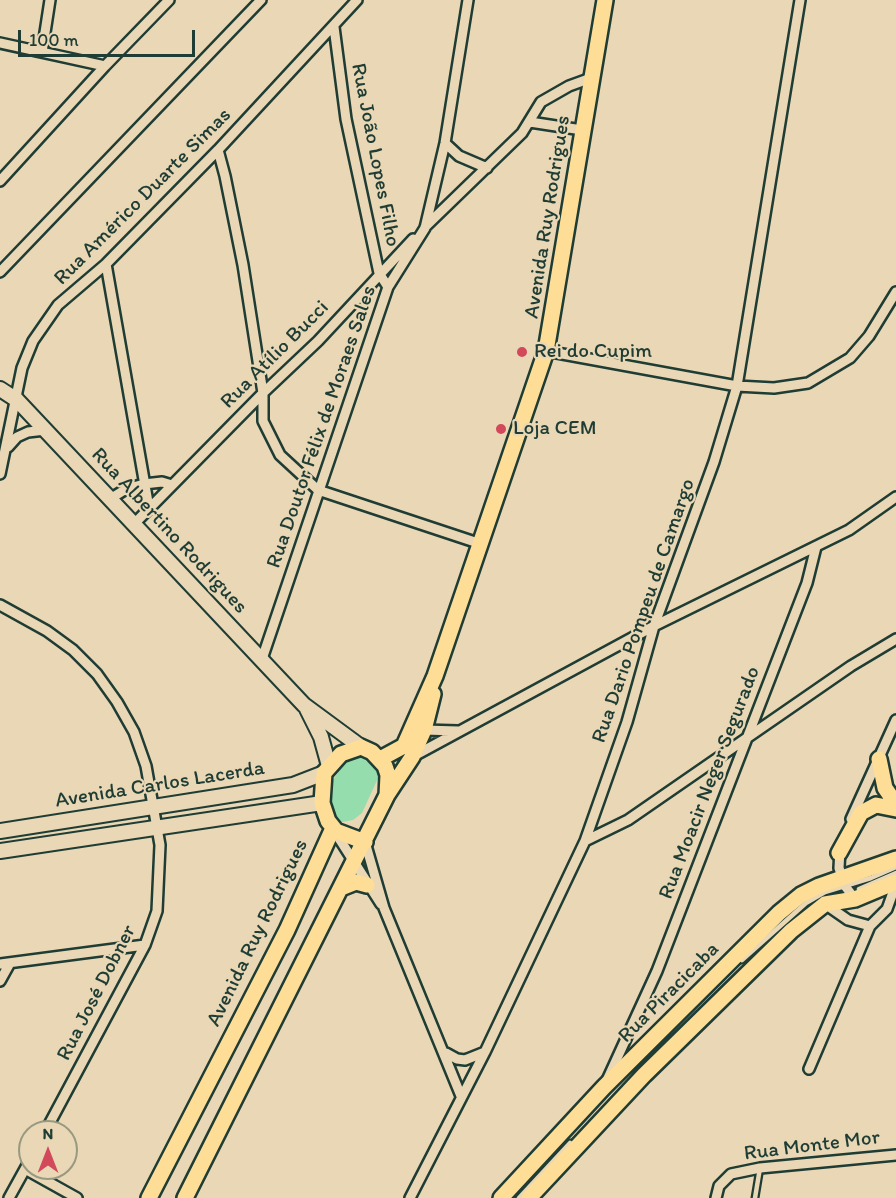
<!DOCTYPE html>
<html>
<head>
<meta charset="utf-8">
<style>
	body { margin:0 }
	#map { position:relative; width:896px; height:1198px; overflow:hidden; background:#e9d7b5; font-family:Itim,sans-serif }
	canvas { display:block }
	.north { position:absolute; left:18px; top:1120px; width:60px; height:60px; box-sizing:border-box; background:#e9d7b5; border:2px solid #989981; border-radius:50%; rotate:0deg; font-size:16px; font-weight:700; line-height:24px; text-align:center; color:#1f3d34 }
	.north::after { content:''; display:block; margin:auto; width:21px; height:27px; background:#d1495b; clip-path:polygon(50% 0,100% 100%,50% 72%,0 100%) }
	.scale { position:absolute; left:18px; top:30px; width:177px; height:27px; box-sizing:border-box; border:3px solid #1f3d34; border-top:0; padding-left:8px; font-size:18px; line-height:21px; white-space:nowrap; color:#1f3d34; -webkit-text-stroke:4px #e9d7b5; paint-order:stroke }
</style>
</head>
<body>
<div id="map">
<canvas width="896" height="1198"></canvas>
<div class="north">N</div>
<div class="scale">100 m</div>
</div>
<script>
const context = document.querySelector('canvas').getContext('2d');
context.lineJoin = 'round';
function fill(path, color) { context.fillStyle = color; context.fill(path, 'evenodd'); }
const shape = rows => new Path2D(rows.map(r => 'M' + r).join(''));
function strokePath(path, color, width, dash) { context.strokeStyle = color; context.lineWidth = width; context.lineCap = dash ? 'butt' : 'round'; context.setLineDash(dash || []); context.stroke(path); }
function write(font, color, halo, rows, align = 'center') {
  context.font = font + ' Itim,sans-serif'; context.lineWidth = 4.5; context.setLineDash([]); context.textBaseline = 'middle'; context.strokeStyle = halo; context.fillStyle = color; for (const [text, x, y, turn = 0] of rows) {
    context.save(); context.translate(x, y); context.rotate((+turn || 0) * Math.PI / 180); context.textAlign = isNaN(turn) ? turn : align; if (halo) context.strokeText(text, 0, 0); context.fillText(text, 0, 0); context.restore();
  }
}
fill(shape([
	[357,755,367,755,376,765,379,776,362,813,353,820,342,822,330,815,329,799,333,780,347,759]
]), '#95ddac');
const lane = shape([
	[859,889,896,873],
	[742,960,806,903,825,892,871,878,896,867],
	[519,1198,570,1143],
	[755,1198,760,1168]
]);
const street = shape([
	[334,27,346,119,379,273,388,287],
	[0,43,105,66],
	[42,52,50,0],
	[530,122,582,130],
	[445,143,459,156,487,168],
	[218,150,225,176,243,265,263,393,263,421,280,455,318,490,481,544],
	[0,181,105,66,169,0],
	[425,227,522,133,541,102,569,86,591,78],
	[106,264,149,508],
	[0,272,261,0],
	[546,351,737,386,774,388,808,383,850,358,869,336,896,292],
	[8,447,17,437,28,432,45,430],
	[0,474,22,368,33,341,58,305,106,264,218,150,357,0],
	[110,499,126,489,144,484,162,482,172,485],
	[134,524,263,393,318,341,413,239],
	[0,605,47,631,73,650,97,674,117,702,134,732,146,766,160,845,157,911,145,945,45,1132],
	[262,659,388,287,425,228,445,143,468,0],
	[424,730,458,731],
	[412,757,654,626,849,530,896,497],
	[851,819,896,720],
	[335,832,381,904],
	[585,841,628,820,851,666,896,639],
	[365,842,384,908,461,1096],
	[840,849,839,868,845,886,855,899],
	[825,904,848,920,870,926],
	[0,964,145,945],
	[0,981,10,963],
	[446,1053,457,1059,465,1060,485,1052],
	[809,1069,870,926,887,909,896,884],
	[608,1078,657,971,807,583,816,547],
	[25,1169,77,1198],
	[9,1198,30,1160],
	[410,1198,485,1052,585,841,627,722,654,626,714,462,737,386,800,0],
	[716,1198,719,1186,731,1174,760,1168,896,1155]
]);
const secondary = shape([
	[0,389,17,400,304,705,361,747],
	[307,709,321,737,329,766],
	[0,831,293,785,324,773],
	[0,851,322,803]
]);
const primary = shape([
	[380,759,404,746,435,676,546,351,605,0],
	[879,759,885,788,896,804],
	[365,842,336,831,328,821,322,803,324,773,341,754,361,747,372,752,385,766,388,775,387,795],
	[839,853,861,813,876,805,896,809],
	[341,888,356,882,367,885],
	[149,1198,287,930,333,828],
	[185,1198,387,795,412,757,424,730,433,694],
	[501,1198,604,1087,779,913,801,895,819,886,896,859],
	[529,1198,644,1075,791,931,825,904,855,899,896,882]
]);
strokePath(lane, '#1f3d34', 9);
strokePath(street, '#1f3d34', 14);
strokePath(secondary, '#1f3d34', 18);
strokePath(primary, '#1f3d34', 20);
strokePath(lane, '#e9d7b5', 4.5);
strokePath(street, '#e9d7b5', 9);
strokePath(secondary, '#e9d7b5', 14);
strokePath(primary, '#fedd96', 15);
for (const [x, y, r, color] of [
	[522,352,6,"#d1495b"],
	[501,429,6,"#d1495b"]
]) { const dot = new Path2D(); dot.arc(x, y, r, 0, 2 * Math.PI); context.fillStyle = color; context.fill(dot); strokePath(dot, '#e9d7b5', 2); }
write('21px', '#1f3d34', '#e9d7b5', [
	["Rua João Lopes Filho",375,155,79],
	["Rua Américo Duarte Simas",143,197,-45],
	["Avenida Ruy Rodrigues",548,217,-81],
	["Rua Atílio Bucci",275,355,-45],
	["Rua Doutor Félix de Moraes Sales",322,427,-71],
	["Rua Albertino Rodrigues",169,531,47],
	["Rua Dario Pompeu de Camargo",644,611,-71],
	["Rua Moacir Neger Segurado",710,783,-69],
	["Avenida Carlos Lacerda",160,785,-9],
	["Avenida Ruy Rodrigues",258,933,-64],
	["Rua José Dobner",97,993,-63],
	["Rua Piracicaba",669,993,-45],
	["Rua Monte Mor",812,1146,-7]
]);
write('21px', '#1f3d34', '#e9d7b5', [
	["Rei do Cupim",534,352],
	["Loja CEM",513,429]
], 'left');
</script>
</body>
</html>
